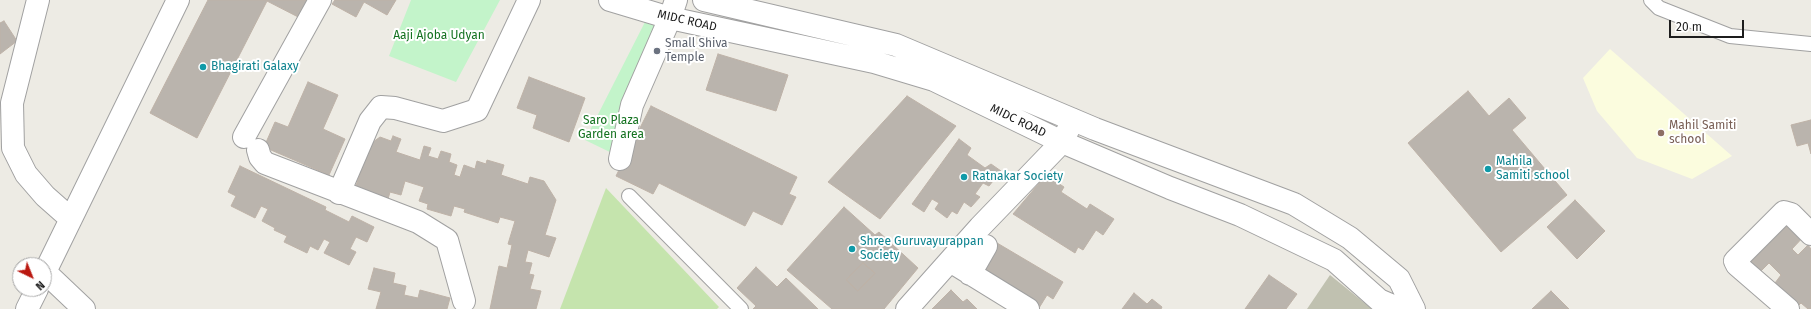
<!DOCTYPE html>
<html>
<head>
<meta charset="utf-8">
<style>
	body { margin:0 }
	#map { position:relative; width:1811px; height:309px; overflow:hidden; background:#edebe4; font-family:"Fira Sans",sans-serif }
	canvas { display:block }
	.north { position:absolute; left:12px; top:257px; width:40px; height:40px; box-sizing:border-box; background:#fff; border:1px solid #a5a5a5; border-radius:50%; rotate:137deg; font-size:11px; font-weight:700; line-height:16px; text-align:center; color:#1d1d1d }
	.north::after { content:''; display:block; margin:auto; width:14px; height:18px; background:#ba1810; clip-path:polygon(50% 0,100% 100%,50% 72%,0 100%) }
	.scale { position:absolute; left:1669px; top:20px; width:75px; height:18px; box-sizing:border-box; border:2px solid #1d1d1d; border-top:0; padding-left:5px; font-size:12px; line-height:14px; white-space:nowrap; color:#1d1d1d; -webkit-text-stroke:3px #fff; paint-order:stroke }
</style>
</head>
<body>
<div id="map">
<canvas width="1811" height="309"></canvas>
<div class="north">N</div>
<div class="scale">20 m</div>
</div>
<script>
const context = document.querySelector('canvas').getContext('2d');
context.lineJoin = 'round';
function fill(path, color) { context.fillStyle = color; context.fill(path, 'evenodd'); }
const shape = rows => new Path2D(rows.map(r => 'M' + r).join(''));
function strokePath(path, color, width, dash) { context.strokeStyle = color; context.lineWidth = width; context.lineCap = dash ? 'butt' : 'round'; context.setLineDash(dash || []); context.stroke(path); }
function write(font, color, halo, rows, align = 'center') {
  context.font = font + ' "Fira Sans",sans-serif'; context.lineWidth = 4; context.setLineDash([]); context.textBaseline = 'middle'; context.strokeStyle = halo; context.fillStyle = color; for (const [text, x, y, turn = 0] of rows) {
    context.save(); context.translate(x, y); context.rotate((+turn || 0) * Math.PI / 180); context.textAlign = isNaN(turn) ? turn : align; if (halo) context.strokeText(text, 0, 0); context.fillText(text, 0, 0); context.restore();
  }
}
fill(shape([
	[1610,49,1732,156,1692,179,1637,158,1597,111,1583,78]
]), '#fbfcde');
fill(shape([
	[1330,275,1372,309,1307,309]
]), '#c0c1b0');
fill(shape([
	[606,188,719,307,717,309,560,309]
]), '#c5e4ad');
fill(shape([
	[411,0,500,0,456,82,389,56],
	[646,20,675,30,618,156,585,140]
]), '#c3f4ca');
const building = shape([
	[208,0,315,0,304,20,267,1,197,138,150,113,208,0],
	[335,0,396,0,387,15,364,2,356,17,332,4,335,0],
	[4,21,17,41,0,54,0,23,4,21],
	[718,54,788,75,776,111,706,90,718,54],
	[529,77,585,98,569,142,533,128,537,115,517,108,529,77],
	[308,82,338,95,323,129,345,139,329,175,264,147,275,122,288,127,308,82],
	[1468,91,1489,116,1509,98,1526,118,1512,130,1567,195,1501,252,1408,143,1468,91],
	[907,96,956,126,880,219,828,182,907,96],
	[651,106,797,177,789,194,796,197,782,225,753,211,745,226,659,183,653,194,616,176,651,106],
	[1811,120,1811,154,1808,143,1797,146,1791,125,1811,120],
	[393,136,401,139,396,152,420,160,424,146,431,148,428,156,438,159,441,151,451,154,449,162,457,165,454,175,460,177,464,165,475,169,477,161,486,164,487,160,504,165,501,175,528,184,530,177,544,181,556,200,545,235,556,238,549,257,528,250,525,262,532,263,529,274,534,275,530,289,541,291,536,309,490,309,499,266,507,268,512,245,508,244,515,221,500,217,498,223,464,212,465,209,454,206,451,216,427,209,428,204,419,201,424,187,405,181,401,195,390,192,388,199,355,189,369,145,380,137,391,141,393,136],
	[959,139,971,148,967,155,985,168,991,164,1001,171,989,186,983,183,975,194,980,197,971,207,964,202,957,214,952,211,947,218,935,209,939,203,932,199,924,212,912,204,959,139],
	[240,166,326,207,325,210,349,222,352,216,374,227,367,242,356,237,350,249,356,252,349,265,324,253,330,242,324,239,318,250,310,246,307,253,284,242,287,236,274,230,275,228,262,221,268,209,261,206,255,218,231,206,236,196,228,192,240,166],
	[1046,175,1064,187,1061,192,1087,209,1090,204,1114,219,1103,235,1096,230,1083,250,1078,247,1075,253,1013,214,1046,175],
	[1575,200,1605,231,1577,259,1547,227,1575,200],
	[844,207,875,235,879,232,918,268,884,309,832,309,787,270,844,207],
	[863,263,875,273,858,291,846,280,863,263],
	[1788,217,1806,234,1792,249,1798,255,1808,245,1811,249,1811,309,1808,309,1801,303,1798,306,1775,283,1781,275,1769,263,1758,274,1745,261,1788,217],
	[992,240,1063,282,1053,299,1047,295,1039,308,975,270,992,240],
	[863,263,875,273,858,291,846,280,863,263],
	[756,267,777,287,786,278,818,309,753,309,756,306,737,288,756,267],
	[374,268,395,273,393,283,406,286,404,295,418,298,420,290,450,298,447,309,376,309,381,292,368,289,374,268],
	[1269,275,1297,294,1286,309,1245,309,1269,275],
	[951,290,963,302,967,299,977,309,932,309,951,290],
	[1551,291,1569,309,1532,309,1551,291],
	[1134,293,1147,304,1152,299,1162,307,1161,309,1122,309,1134,293]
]);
fill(building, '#bab4ad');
strokePath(building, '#beb2a7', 1);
const service = shape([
	[1651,0,1659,8,1730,36,1811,44],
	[629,196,741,309]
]);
const minor = shape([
	[38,0,12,103,13,148,26,174,45,196,71,219],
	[244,137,320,0],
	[258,150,260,157,265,163,418,222,447,240,464,301],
	[620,159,632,105,670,18,676,0],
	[339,193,370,121,381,107,395,108,443,121,477,110,529,0],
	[950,261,1028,309],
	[45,272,84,309],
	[44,274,178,0],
	[970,274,986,246],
	[27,309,37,289],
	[907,309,980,227,1062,142,1073,120],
	[1788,309,1737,265,1735,261,1784,212,1791,214,1811,234]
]);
const tertiary = shape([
	[610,0,670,18,874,62,934,80,1062,142,1170,188,1240,215,1334,260,1379,300,1400,309],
	[704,0,896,45,1095,129,1294,204,1350,238,1399,279,1414,309]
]);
strokePath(service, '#a1a1a1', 16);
strokePath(minor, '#a1a1a1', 24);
strokePath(tertiary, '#a1a1a1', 24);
strokePath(service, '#fff', 14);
strokePath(minor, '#fff', 22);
strokePath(tertiary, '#fff', 22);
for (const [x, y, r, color] of [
	[657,51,4,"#6b7280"],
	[203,67,4,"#0f9aa8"],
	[1661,133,4,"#8d6e63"],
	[1488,169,4,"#0f9aa8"],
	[964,177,4,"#0f9aa8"],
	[852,249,4,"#0f9aa8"]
]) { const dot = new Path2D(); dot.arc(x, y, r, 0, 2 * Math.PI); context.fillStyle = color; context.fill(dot); strokePath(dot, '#fff', 1.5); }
write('12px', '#1d1d1d', '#fff', [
	["MIDC ROAD",687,21,13],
	["MIDC ROAD",1018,121,26]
]);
write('12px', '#147220', '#fff', [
	["Aaji Ajoba Udyan",439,36],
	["Saro Plaza",611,121],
	["Garden area",611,135]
]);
write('12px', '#5b616d', '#fff', [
	["Small Shiva",665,44],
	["Temple",665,58]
], 'left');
write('12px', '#0d838f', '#fff', [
	["Bhagirati Galaxy",211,67],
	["Mahila",1496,162],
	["Samiti school",1496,176],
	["Ratnakar Society",972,177],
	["Shree Guruvayurappan",860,242],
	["Society",860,256]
], 'left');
write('12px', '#785e54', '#fff', [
	["Mahil Samiti",1669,126],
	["school",1669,140]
], 'left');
</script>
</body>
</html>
